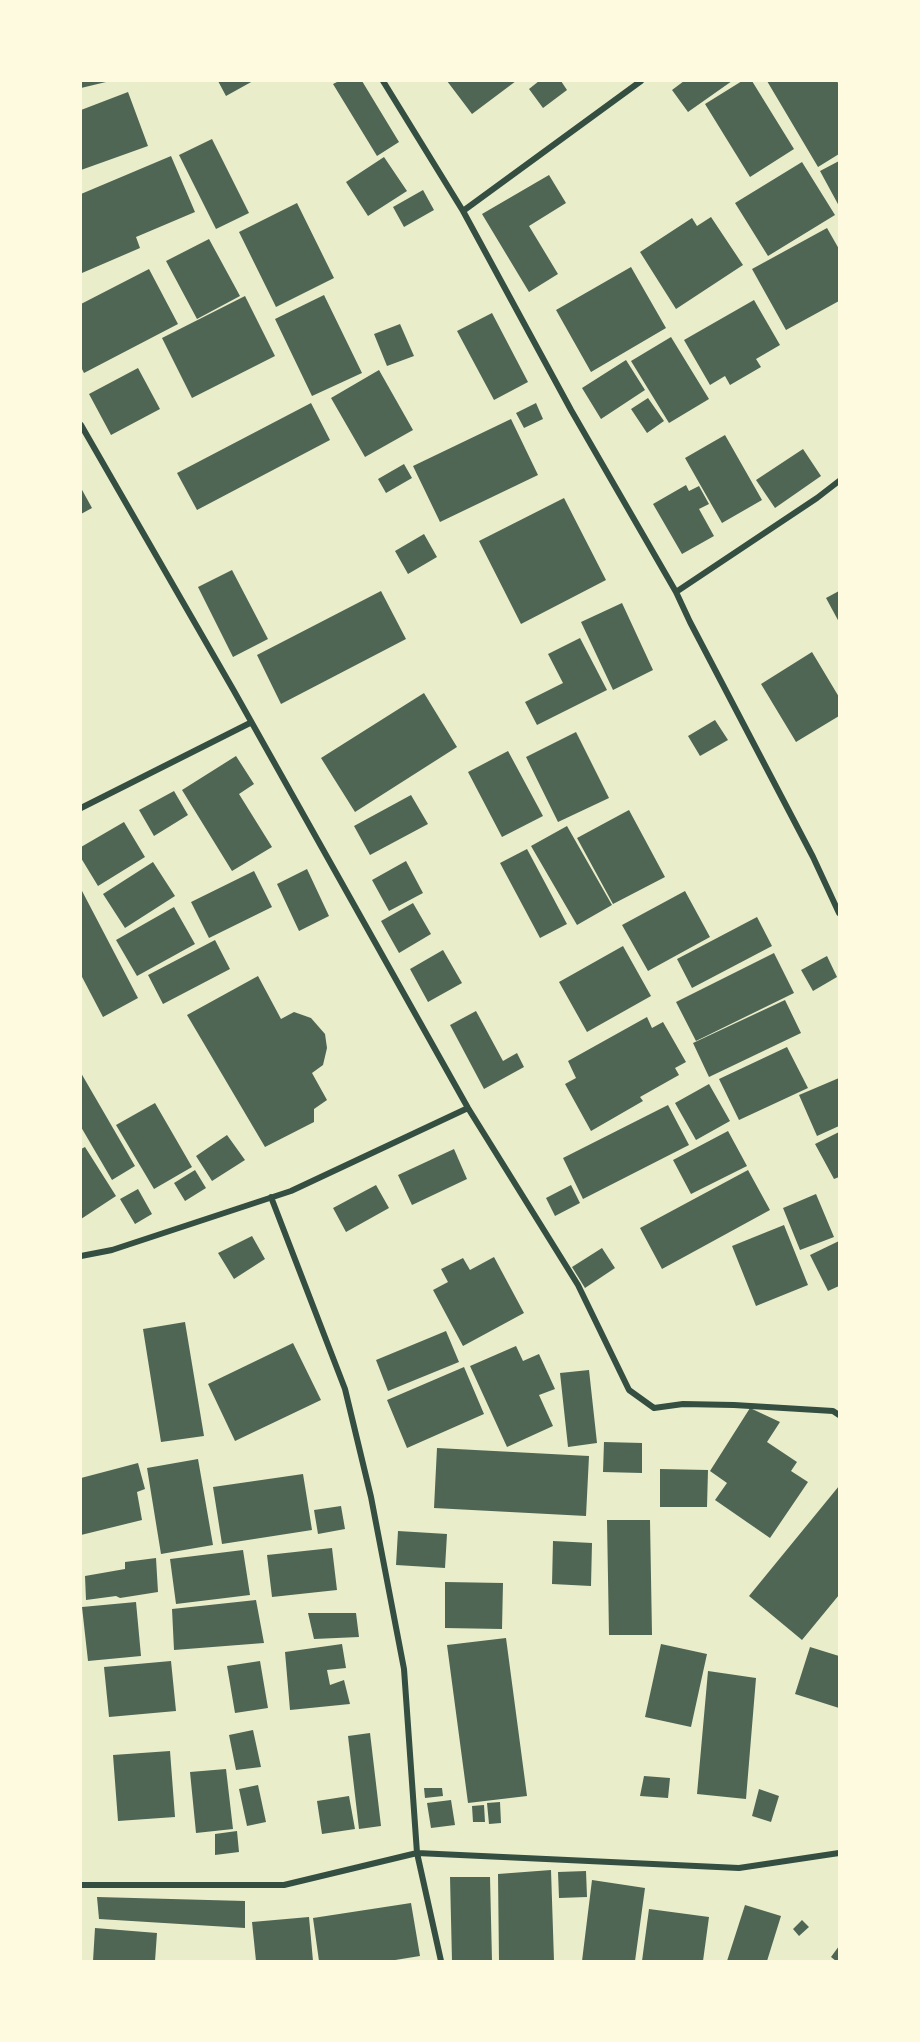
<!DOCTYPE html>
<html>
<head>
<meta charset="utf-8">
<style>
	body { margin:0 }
	#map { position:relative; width:920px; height:2042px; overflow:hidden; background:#e9edc9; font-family:"PT Serif",serif }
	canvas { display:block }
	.frame { position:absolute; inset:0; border:82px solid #fefae0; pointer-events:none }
</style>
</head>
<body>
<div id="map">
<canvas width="920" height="2042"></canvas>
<div class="frame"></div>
</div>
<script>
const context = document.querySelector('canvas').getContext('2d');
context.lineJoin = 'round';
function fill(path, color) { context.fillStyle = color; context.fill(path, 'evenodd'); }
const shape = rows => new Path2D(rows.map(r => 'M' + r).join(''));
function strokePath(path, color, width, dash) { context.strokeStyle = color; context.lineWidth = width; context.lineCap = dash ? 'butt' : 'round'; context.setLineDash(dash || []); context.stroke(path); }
fill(shape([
	[81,81,105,81,106,82,81,88],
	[218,81,253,81,226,96],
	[339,81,362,81,399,142,377,156,333,84],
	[447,81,516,81,472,114],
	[539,81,561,81,567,90,543,108,529,89],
	[684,81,732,81,688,112,672,90],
	[742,81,752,81,794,149,750,177,705,104],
	[767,81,837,81,839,85,839,154,818,167],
	[128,92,148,146,81,170,81,110],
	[212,139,249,213,216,229,179,155],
	[171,156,195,212,136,237,140,248,82,273,81,194],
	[384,157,407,191,368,216,346,182],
	[839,161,839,206,820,171],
	[802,162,835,215,768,256,735,203],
	[549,175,566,203,529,226,558,274,529,292,482,214],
	[423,190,434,210,404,227,393,207],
	[297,203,334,278,276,307,239,232],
	[711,217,743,265,676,309,640,252,692,218,697,226],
	[827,228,839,249,839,301,786,330,752,269],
	[209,239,240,296,197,319,166,261],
	[631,267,666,328,591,372,556,310],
	[149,269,178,324,84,373,81,367,81,304],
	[324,295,362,373,312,396,275,319],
	[245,296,275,356,192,398,162,338],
	[754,300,780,345,756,359,761,367,730,385,725,376,710,385,684,340],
	[492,313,528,382,494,400,457,331],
	[400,324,414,356,387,366,374,334],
	[671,337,709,399,669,423,631,361],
	[626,360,645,390,601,419,582,388],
	[138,368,160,409,111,435,89,394],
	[379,370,413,430,365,457,331,398],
	[648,398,664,421,647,433,631,409],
	[311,403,330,440,197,510,177,473],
	[536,403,543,419,524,428,516,413],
	[511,419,538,475,440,522,413,466],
	[725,435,762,500,722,523,685,458],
	[803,449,821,476,775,508,756,480],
	[404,464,412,478,386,493,378,479],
	[686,485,689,491,699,486,709,504,699,509,714,536,682,554,653,504],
	[81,488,92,508,81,514],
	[564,498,606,580,521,624,479,541],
	[424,534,437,557,408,574,395,551],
	[232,570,268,639,233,657,198,587],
	[381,591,406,639,281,704,257,655],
	[839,591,839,622,826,598],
	[622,603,653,670,613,690,581,622],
	[580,638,607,690,537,725,525,702,563,683,548,654],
	[812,652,839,697,839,716,796,742,761,684],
	[424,693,457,747,355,812,321,758],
	[715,720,728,740,700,756,688,736],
	[576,732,609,798,558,822,526,757],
	[508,751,543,816,502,837,468,772],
	[236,756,254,784,239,794,272,847,232,871,182,790],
	[174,791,188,815,154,836,139,810],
	[411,795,428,824,370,855,354,826],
	[629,810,665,877,613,904,577,838],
	[124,822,145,857,98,886,81,858,81,847],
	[567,826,612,905,577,925,531,846],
	[527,849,567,924,540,938,500,863],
	[406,861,423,893,389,911,372,880],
	[153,862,175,896,125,928,103,894],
	[307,869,329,916,299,931,277,884],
	[254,871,272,907,209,938,191,902],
	[81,889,138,998,103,1017,81,975],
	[685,891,710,937,648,971,622,925],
	[413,903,431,934,399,953,381,921],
	[174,907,195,944,137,976,116,940],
	[757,917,772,946,692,988,677,959],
	[215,940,230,969,163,1004,148,975],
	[623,946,651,996,587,1032,559,982],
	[443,950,462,983,428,1002,410,969],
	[774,953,794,993,696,1041,676,1002],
	[827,956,837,977,813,991,801,970],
	[258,976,281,1019,294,1012,311,1018,325,1034,327,1048,323,1065,312,1073,327,1100,314,1109,314,1122,265,1147,187,1015],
	[785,1000,801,1033,709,1077,693,1043],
	[476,1011,503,1061,517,1053,524,1067,484,1089,450,1025],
	[647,1017,652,1028,663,1022,686,1062,675,1068,679,1075,640,1097,643,1101,591,1131,565,1084,576,1078,568,1061],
	[787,1047,808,1088,739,1120,719,1079],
	[81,1073,135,1166,112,1180,81,1127],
	[839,1078,839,1126,817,1136,799,1095],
	[709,1084,730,1121,696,1140,675,1103],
	[155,1103,192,1167,154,1189,116,1125],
	[668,1105,689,1145,583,1199,563,1158],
	[728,1131,747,1166,691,1194,673,1160],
	[839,1132,839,1177,834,1179,815,1144],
	[227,1135,245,1160,212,1181,196,1156],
	[85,1147,116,1196,81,1219,81,1149],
	[454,1149,467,1179,412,1205,398,1175],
	[195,1170,206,1188,185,1201,174,1183],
	[748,1170,770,1210,662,1269,640,1228],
	[376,1185,389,1208,346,1232,333,1208],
	[571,1185,580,1203,555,1216,546,1198],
	[138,1189,152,1214,135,1224,120,1199],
	[816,1194,834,1237,800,1250,783,1208],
	[784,1225,808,1285,756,1306,732,1246],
	[252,1236,265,1259,234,1279,218,1253],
	[839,1241,839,1286,828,1291,810,1255],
	[602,1248,615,1268,585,1288,572,1267],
	[494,1257,524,1313,463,1346,433,1290,448,1282,441,1269,463,1258,470,1270],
	[185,1322,204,1436,161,1442,143,1329],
	[446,1331,459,1362,388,1391,376,1360],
	[293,1343,321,1400,235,1441,208,1384],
	[516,1346,523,1361,539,1354,555,1389,539,1395,553,1426,507,1447,470,1366],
	[464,1367,484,1414,407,1448,387,1400],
	[589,1370,597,1443,568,1447,560,1373],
	[750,1408,780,1422,767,1442,797,1462,791,1471,808,1482,770,1538,715,1500,727,1483,710,1471],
	[604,1442,642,1443,642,1473,603,1472],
	[437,1448,589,1456,586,1516,434,1508],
	[198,1459,213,1545,161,1554,147,1468],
	[138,1463,145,1489,137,1492,142,1520,81,1535,81,1478],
	[660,1469,708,1470,707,1507,660,1507],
	[303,1474,312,1530,222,1544,213,1487],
	[839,1486,839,1595,802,1640,749,1596],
	[341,1506,345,1529,318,1534,314,1510],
	[607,1520,650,1520,652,1635,609,1635],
	[398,1531,447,1534,445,1568,396,1565],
	[553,1541,592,1543,591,1586,552,1584],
	[332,1548,337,1590,272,1597,267,1555],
	[243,1550,250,1595,176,1604,170,1559],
	[156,1558,158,1592,120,1598,116,1596,86,1600,85,1576,125,1569,125,1562],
	[445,1582,503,1583,502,1629,445,1628],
	[256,1600,264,1643,174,1650,172,1609],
	[136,1602,141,1656,88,1661,82,1607],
	[308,1613,356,1613,359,1637,314,1639],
	[506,1638,527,1796,468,1803,447,1645],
	[342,1644,346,1668,327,1670,330,1685,344,1680,350,1704,290,1710,285,1652],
	[661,1644,707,1654,691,1727,645,1717],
	[810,1647,839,1656,839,1708,795,1694],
	[171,1661,176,1711,109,1717,104,1667],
	[260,1661,268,1708,235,1713,227,1666],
	[708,1671,756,1678,746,1799,697,1794],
	[253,1730,261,1767,236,1770,229,1735],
	[370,1733,381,1826,359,1829,348,1736],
	[170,1751,175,1817,118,1821,113,1755],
	[226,1769,233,1829,196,1833,190,1772],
	[644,1776,670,1778,668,1798,640,1796],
	[258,1785,266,1822,247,1826,239,1789],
	[424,1788,442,1788,443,1796,425,1798],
	[759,1789,779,1796,771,1822,752,1816],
	[349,1796,355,1829,322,1834,317,1801],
	[451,1800,455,1825,431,1828,427,1803],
	[500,1802,501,1823,489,1824,487,1803],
	[484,1805,485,1822,473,1822,472,1806],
	[237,1831,239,1852,215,1855,215,1834],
	[551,1870,554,1961,499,1961,498,1874],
	[586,1871,587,1897,559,1898,558,1872],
	[450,1877,490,1877,492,1961,452,1961],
	[592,1880,645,1888,635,1961,582,1961],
	[97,1897,245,1901,245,1928,99,1919],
	[411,1903,420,1956,389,1961,319,1961,313,1918],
	[745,1905,781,1916,767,1961,727,1961],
	[649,1909,709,1917,703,1961,642,1961],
	[309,1917,313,1961,256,1961,252,1922],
	[802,1920,809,1927,799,1936,793,1929],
	[95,1928,157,1933,155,1961,93,1961],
	[839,1946,839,1961,836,1961,831,1957]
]), '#4f6655');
strokePath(shape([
	[383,81,463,211,571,410,676,592,690,622,813,857,839,913],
	[463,211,641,81],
	[81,425,234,691,468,1108,578,1285,629,1390,654,1408,683,1404,734,1405,833,1411,839,1415],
	[676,592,817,498,839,481],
	[81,808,250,723],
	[271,1197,345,1389,371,1497,404,1669,417,1853,441,1961],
	[81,1256,112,1250,291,1191,468,1108],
	[81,1885,284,1885,417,1853,739,1868,839,1853]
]), '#344e41', 6);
</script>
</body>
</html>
